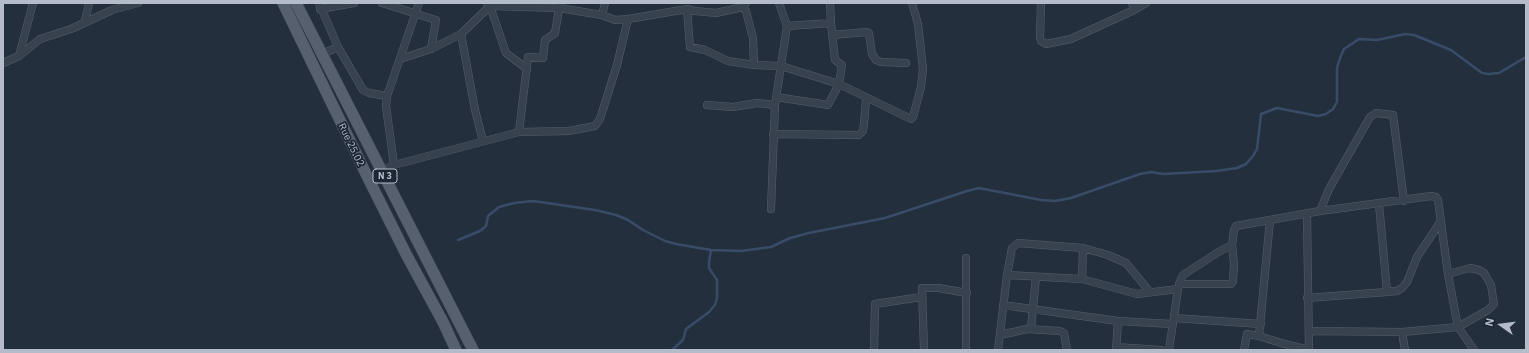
<!DOCTYPE html>
<html>
<head>
<meta charset="utf-8">
<style>
	body { margin:0 }
	#map { position:relative; width:1529px; height:353px; overflow:hidden; background:#242f3e; font-family:"IBM Plex Sans",sans-serif }
	canvas { display:block }
	.frame { position:absolute; inset:0; border:4px solid #b4bcc9; pointer-events:none }
	.north { position:absolute; left:1481px; top:305px; width:40px; height:40px; -webkit-text-stroke:3px #1d2633; paint-order:stroke; rotate:284deg; font-size:11px; font-weight:700; line-height:16px; text-align:center; color:#b4bcc9 }
	.north::after { content:''; display:block; margin:auto; width:14px; height:18px; background:#b4bcc9; clip-path:polygon(50% 0,100% 100%,50% 72%,0 100%) }
</style>
</head>
<body>
<div id="map">
<canvas width="1529" height="353"></canvas>
<div class="frame"></div>
<div class="north">N</div>
</div>
<script>
const context = document.querySelector('canvas').getContext('2d');
context.lineJoin = 'round';
const shape = rows => new Path2D(rows.map(r => 'M' + r).join(''));
function strokePath(path, color, width, dash) { context.strokeStyle = color; context.lineWidth = width; context.lineCap = dash ? 'butt' : 'round'; context.setLineDash(dash || []); context.stroke(path); }
function write(font, color, halo, rows, align = 'center') {
  context.font = font + ' "IBM Plex Sans",sans-serif'; context.lineWidth = 3.5; context.setLineDash([]); context.textBaseline = 'middle'; context.strokeStyle = halo; context.fillStyle = color; for (const [text, x, y, turn = 0] of rows) {
    context.save(); context.translate(x, y); context.rotate((+turn || 0) * Math.PI / 180); context.textAlign = isNaN(turn) ? turn : align; if (halo) context.strokeText(text, 0, 0); context.fillText(text, 0, 0); context.restore();
  }
}
strokePath(shape([
	[458,240,480,231,486,226,488,216,499,207,514,203,533,201,595,210,616,215,628,220,643,230,665,241,676,244,711,250,741,251,771,247,790,238,809,233,885,218,967,191,979,188,1041,200,1055,201,1071,198,1140,174,1151,172,1164,174,1216,171,1237,168,1246,164,1253,156,1257,149,1261,114,1277,108,1318,116,1326,114,1333,109,1337,102,1337,68,1340,58,1344,49,1359,39,1377,40,1405,34,1414,35,1451,50,1482,73,1488,74,1499,73,1526,57],
	[672,350,683,340,686,329,709,312,715,305,717,298,717,280,709,268,709,262,711,250]
]), '#394c67', 2.5);
const minor = shape([
	[319,3,338,47,363,90,369,93,387,96],
	[382,3,436,20,431,49],
	[487,3,490,6,506,53,527,69],
	[1041,3,1040,38,1041,41,1046,44,1071,39,1134,10],
	[1132,3,1134,10,1146,3],
	[743,7,746,11,753,38,754,65],
	[320,9,354,3],
	[687,9,690,47,705,50,728,61,754,65,781,66,839,84,911,119,913,117,921,87,923,69,918,24,912,3],
	[602,15,605,3],
	[85,21,89,3],
	[787,26,831,23],
	[461,34,475,110,483,141],
	[832,35,867,32,869,33,872,54,876,60,881,62,906,63],
	[322,54,338,47],
	[19,56,33,3],
	[400,59,431,49,461,34,490,6,559,8,602,15,615,20,628,19,687,9,695,11,716,13,743,7,746,3],
	[3,63,19,56,40,39,71,29,112,10,138,3],
	[776,97,828,105,839,84,842,65,835,60,831,23,830,3],
	[707,105,733,107,757,103,775,105],
	[519,132,528,57,543,58,545,40,555,33,560,3],
	[773,134,859,135,863,131,864,124,866,99],
	[394,165,386,106,387,96,419,3],
	[368,178,394,165,519,132,569,131,595,126,600,119,617,65,628,19],
	[1379,204,1387,292],
	[771,209,775,105,787,26,779,3],
	[1320,211,1329,189,1370,117,1376,113,1393,115,1404,201],
	[1307,214,1309,350],
	[1270,220,1259,336,1281,343,1309,350],
	[1007,275,1082,279,1137,294,1178,289],
	[1082,279,1083,248],
	[1179,284,1231,284,1233,281,1234,264,1232,245],
	[1307,298,1387,292,1397,291,1402,288,1407,282,1417,257,1441,221],
	[1003,305,1118,321,1172,324],
	[1174,318,1261,324],
	[1031,328,1036,277],
	[1309,331,1402,332,1458,327,1488,310,1494,304,1491,285,1484,273,1479,270,1470,268,1448,274],
	[1402,332,1405,350],
	[1000,335,1027,329,1060,331,1064,333,1067,350],
	[1116,347,1161,350],
	[874,350,875,304,921,297],
	[924,350,922,288,939,288,967,293],
	[966,350,966,258],
	[998,350,1007,275,1012,248,1018,243,1083,248,1108,255,1126,263,1150,292],
	[1116,350,1118,321],
	[1169,350,1178,289,1181,279,1183,275,1220,251,1232,245,1234,230,1236,226,1320,211,1431,196,1436,197,1438,200,1448,274,1458,327,1474,350],
	[1244,350,1247,334,1259,336]
]);
const primary = shape([
	[283,3,368,178,406,254,443,322,456,350],
	[296,3,473,350]
]);
strokePath(minor, '#565f6c', 8);
strokePath(primary, '#414a57', 12);
strokePath(minor, '#38414e', 7);
strokePath(primary, '#56606e', 11);
for (const [x, y, w] of [
	[385,176,24]
]) { const box = new Path2D(); box.roundRect(x - w / 2, y - 7, w, 14, 3); context.fillStyle = '#1d2633'; context.fill(box); strokePath(box, '#b4bcc9', 1); }
write('bold 9px', '#b4bcc9', null, [
	["N 3",385,176]
]);
write('10px', '#b4bcc9', '#1d2633', [
	["Rue 25.02",351,145,64]
]);
</script>
</body>
</html>
